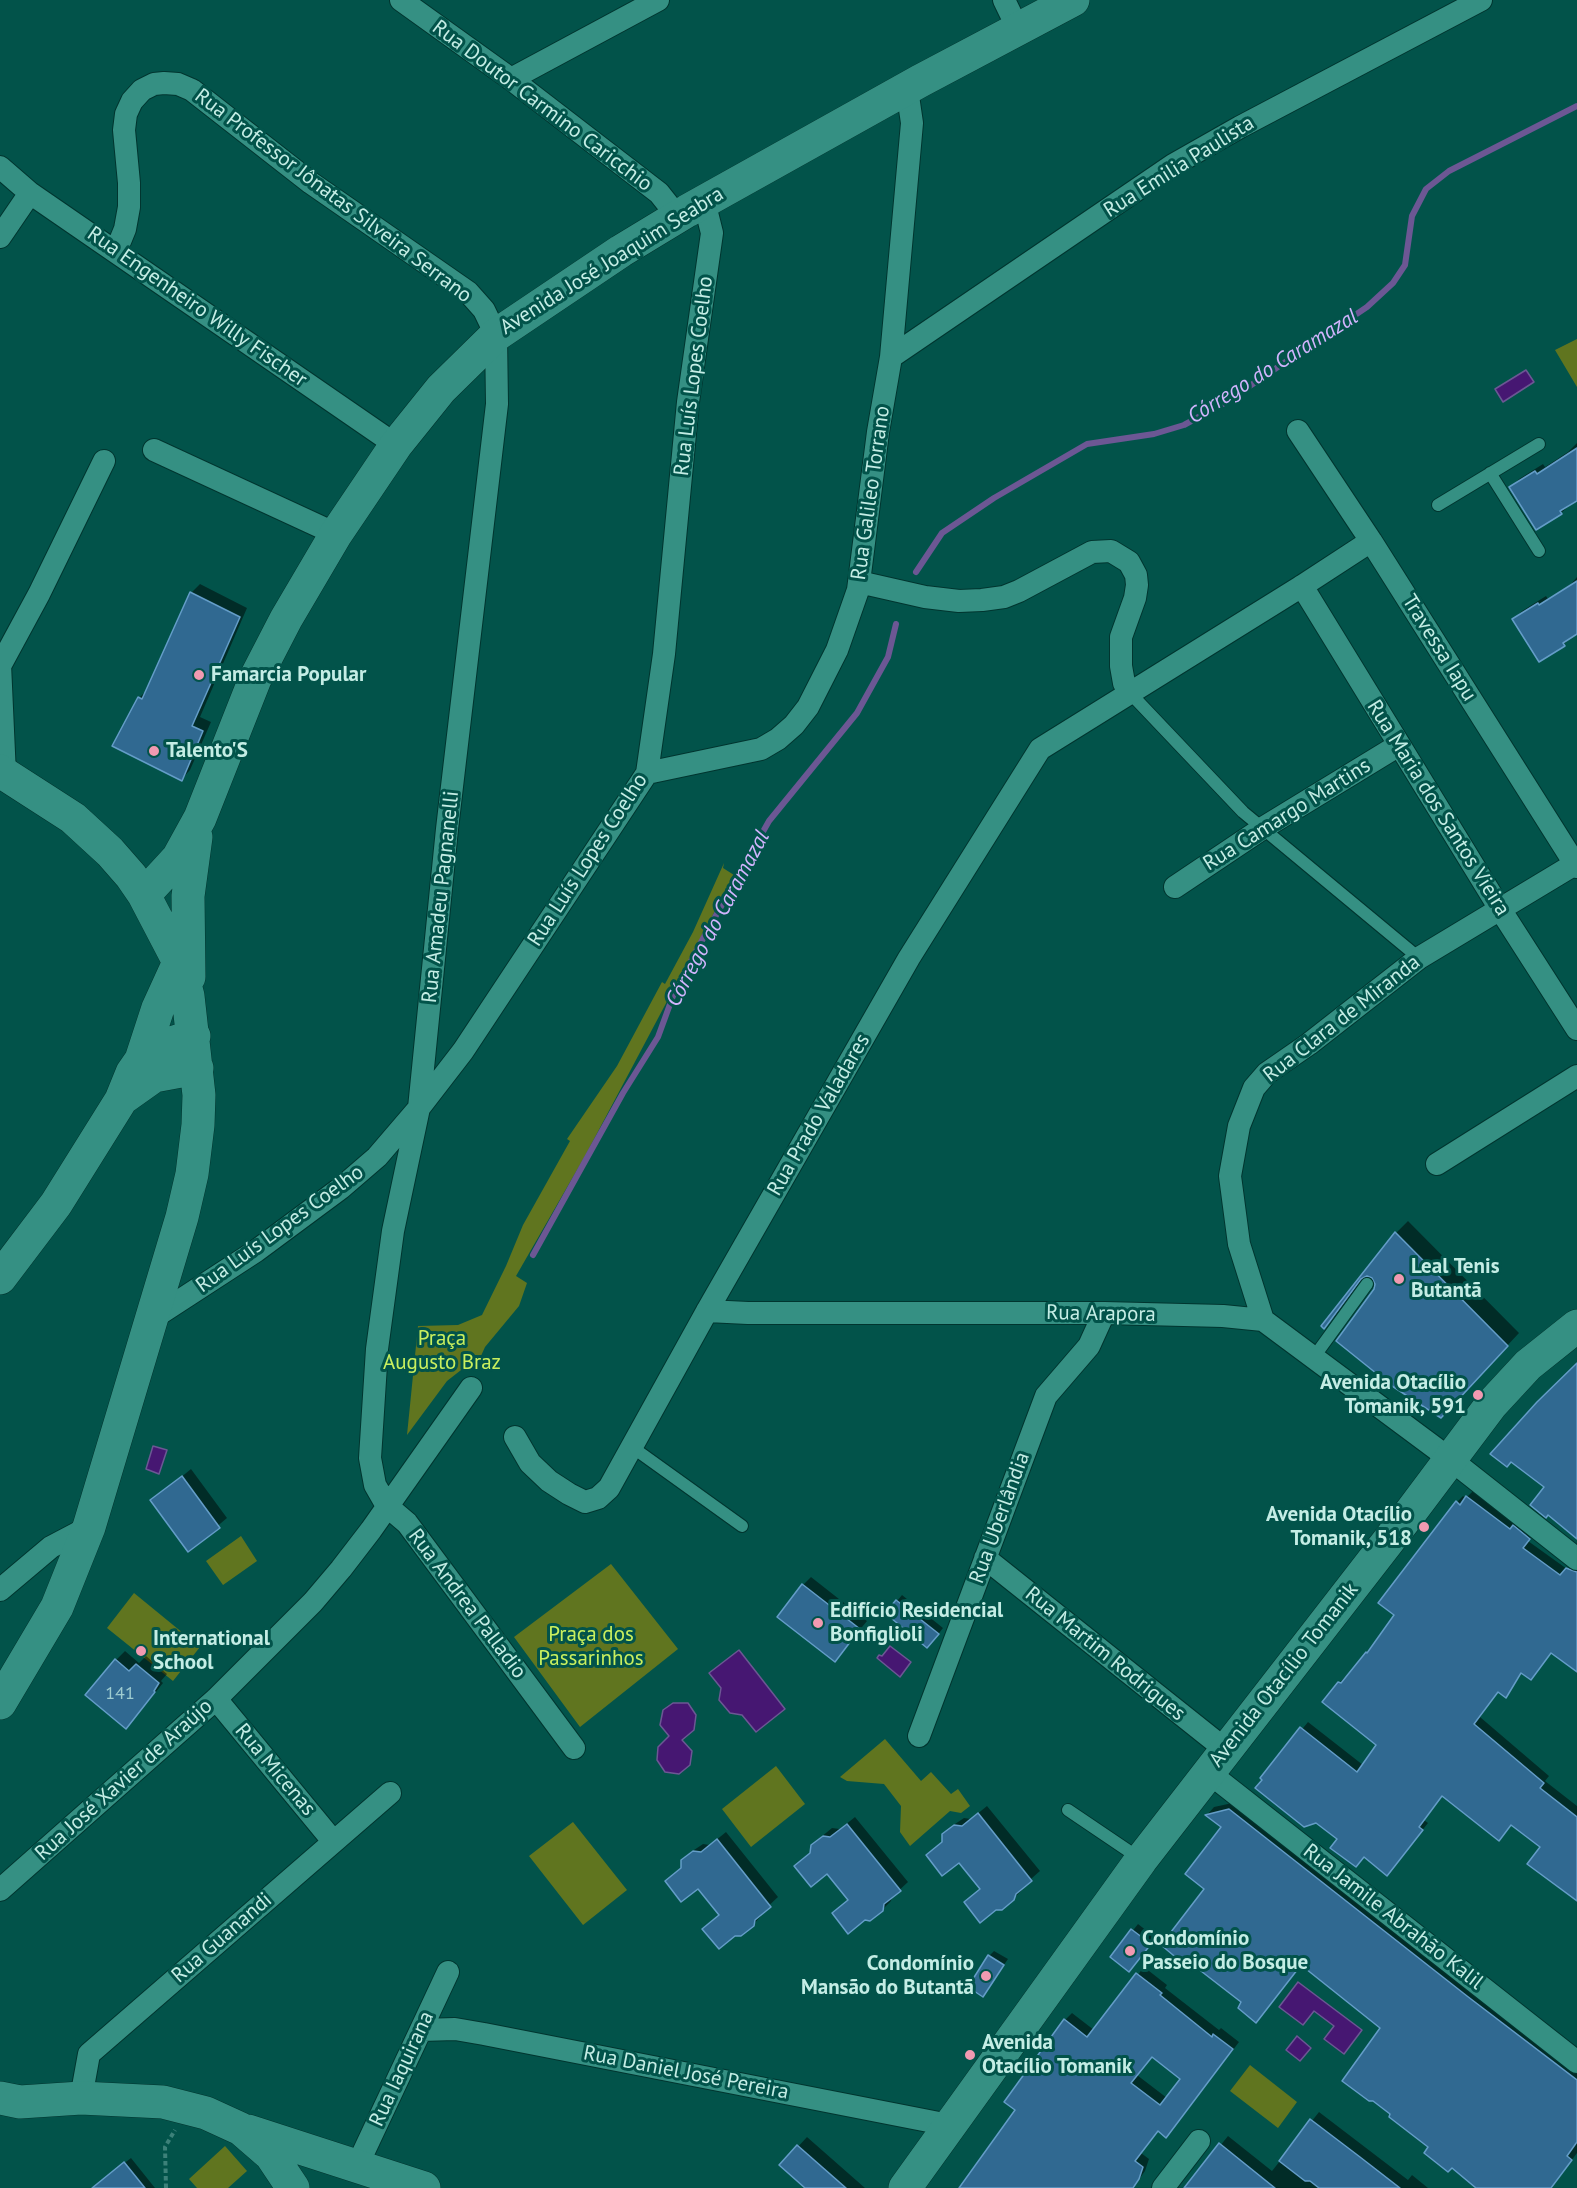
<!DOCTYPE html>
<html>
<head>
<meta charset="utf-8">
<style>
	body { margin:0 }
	canvas { display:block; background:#02534a }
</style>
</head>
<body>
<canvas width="1577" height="2188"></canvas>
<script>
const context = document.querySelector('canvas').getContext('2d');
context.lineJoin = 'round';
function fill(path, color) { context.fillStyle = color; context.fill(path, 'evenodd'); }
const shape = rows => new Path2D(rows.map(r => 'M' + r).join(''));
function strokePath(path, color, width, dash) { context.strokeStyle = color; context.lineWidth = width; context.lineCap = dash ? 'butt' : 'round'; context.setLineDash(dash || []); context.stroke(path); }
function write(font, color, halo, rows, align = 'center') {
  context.font = font + ' "PT Sans",sans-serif'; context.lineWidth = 6; context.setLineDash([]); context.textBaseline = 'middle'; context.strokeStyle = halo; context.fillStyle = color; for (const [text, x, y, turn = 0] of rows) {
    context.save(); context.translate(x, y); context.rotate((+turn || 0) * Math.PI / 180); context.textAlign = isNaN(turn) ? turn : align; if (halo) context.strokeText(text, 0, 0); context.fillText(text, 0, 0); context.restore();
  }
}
fill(shape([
	[1577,339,1577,387,1555,350],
	[724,863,723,868,734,875,585,1156,516,1276,527,1283,519,1306,485,1347,476,1367,470,1363,447,1381,407,1435,418,1326,458,1325,482,1315,506,1266,523,1225,570,1141,567,1139,617,1066,662,982,665,984,693,932],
	[241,1536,257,1561,223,1585,206,1561],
	[611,1564,678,1649,580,1727,514,1637],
	[134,1593,200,1647,173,1681,107,1628],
	[885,1739,921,1781,931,1772,951,1794,958,1789,970,1806,961,1813,950,1811,910,1846,900,1832,901,1806,884,1784,847,1781,840,1777],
	[776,1766,805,1804,751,1847,722,1809],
	[573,1822,627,1890,583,1925,529,1856],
	[1250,2065,1297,2102,1278,2128,1230,2091],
	[225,2146,247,2171,228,2188,197,2188,189,2179]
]), '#60751f');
const water = shape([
	[1526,370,1534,382,1503,402,1495,389,1526,370],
	[153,1446,167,1450,159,1474,146,1469,153,1446],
	[890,1646,911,1662,900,1677,877,1658,879,1655,882,1656,890,1646],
	[739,1650,785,1709,756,1732,742,1715,730,1713,719,1700,721,1688,709,1673,739,1650],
	[673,1703,688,1703,696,1715,694,1730,682,1740,692,1751,690,1765,679,1774,665,1772,657,1760,658,1747,669,1736,660,1725,663,1710,673,1703],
	[1298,1982,1362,2030,1344,2054,1324,2039,1334,2026,1314,2011,1303,2025,1279,2007,1298,1982],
	[1297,2036,1311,2048,1300,2061,1286,2050,1297,2036]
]);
fill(water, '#461772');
strokePath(water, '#6c5794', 1.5);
fill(shape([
	[1577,443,1577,499,1561,513,1511,488,1519,479,1543,464,1545,467,1568,452],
	[1577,577,1577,633,1564,644,1514,619,1522,611,1546,596,1548,599,1571,584],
	[200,584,247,608,200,717,211,722,190,770,182,779,114,745,139,698,148,689,191,593],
	[1408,1221,1519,1333,1453,1404,1375,1290,1377,1284,1373,1277,1365,1275,1336,1315,1324,1327,1396,1233],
	[191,1469,227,1518,189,1550,152,1501],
	[1474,1490,1535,1532,1528,1541,1567,1569,1574,1562,1577,1564,1577,1671,1552,1652,1531,1678,1523,1672,1506,1696,1499,1691,1480,1717,1549,1776,1545,1781,1577,1806,1577,1900,1543,1847,1512,1824,1505,1832,1443,1795,1424,1820,1428,1823,1393,1867,1364,1856,1339,1839,1262,1778,1308,1722,1363,1765,1378,1745,1339,1683,1346,1676,1347,1678,1396,1614,1457,1502,1463,1496,1466,1498],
	[811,1577,867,1621,835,1660,803,1585],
	[902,1595,943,1628,933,1641,887,1613],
	[125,1651,139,1663,146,1656,167,1674,161,1681,163,1683,135,1718,116,1660],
	[1237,1802,1577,2068,1577,2153,1551,2188,1479,2188,1374,2099,1382,2028,1301,1964,1243,2002,1207,1889,1223,1827,1207,1815,1214,1807],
	[987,1806,1040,1871,1023,1886,1022,1890,1013,1899,981,1889,943,1841,944,1835,952,1826,964,1818,971,1819],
	[855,1817,908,1882,892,1897,891,1901,882,1910,864,1919,812,1852,812,1845,821,1837,832,1828,840,1829],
	[726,1832,778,1897,762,1912,761,1916,753,1925,720,1914,683,1867,683,1861,691,1852,703,1844,710,1845],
	[1138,1924,1156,1938,1129,1970,1112,1957],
	[994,1951,1008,1959,983,1995,989,1956],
	[1144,1967,1167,1985,1165,1988,1219,2030,1221,2028,1239,2042,1173,2129,1159,2130,1141,2153,1149,2159,1145,2171,1133,2188,961,2188,1017,2109,1065,2020,1072,2013,1094,2030],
	[1153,2056,1182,2079,1167,2098,1137,2075],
	[1319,2112,1408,2180,1412,2175,1428,2188,1186,2188,1228,2136,1272,2171],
	[807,2137,865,2188,807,2188,781,2165],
	[131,2158,155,2188,92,2188]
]), '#0007');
strokePath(shape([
	[916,572,942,533,994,498,1087,444,1154,434,1184,425,1226,402,1367,307,1393,283,1405,265,1412,216,1426,189,1449,171,1577,106],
	[533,1255,623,1093,658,1037,673,996,700,944,769,821,857,713,888,657,896,624]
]), '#6c5794', 6);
const building = shape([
	[1577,448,1577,501,1560,511,1562,514,1536,530,1509,487,1535,471,1537,474,1577,448],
	[1577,581,1577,634,1563,643,1565,646,1539,662,1512,619,1538,603,1539,605,1577,581],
	[190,592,240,617,192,726,203,731,182,781,112,746,138,697,142,699,190,592],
	[1395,1232,1508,1346,1441,1418,1392,1386,1336,1341,1374,1289,1375,1284,1372,1278,1367,1276,1361,1279,1324,1329,1321,1326,1395,1232],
	[1577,1363,1577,1539,1548,1515,1546,1518,1530,1505,1544,1487,1511,1462,1507,1467,1490,1454,1537,1402,1577,1363],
	[182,1476,220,1528,188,1552,150,1500,182,1476],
	[1466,1496,1510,1529,1513,1525,1530,1539,1523,1548,1560,1575,1566,1568,1577,1572,1577,1672,1551,1653,1531,1680,1521,1673,1506,1698,1498,1692,1474,1724,1544,1783,1540,1788,1577,1817,1577,1901,1527,1864,1540,1847,1511,1825,1499,1841,1442,1796,1419,1827,1423,1830,1387,1876,1364,1857,1356,1867,1330,1848,1337,1839,1316,1823,1304,1827,1255,1788,1262,1780,1260,1778,1300,1727,1357,1772,1376,1745,1322,1702,1338,1682,1341,1683,1366,1652,1367,1653,1394,1615,1378,1603,1456,1501,1460,1505,1466,1496],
	[802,1584,860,1629,835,1662,777,1617,802,1584],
	[896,1600,939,1634,927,1648,885,1613,896,1600],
	[115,1659,129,1671,136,1664,159,1683,154,1691,155,1692,126,1729,85,1695,115,1659],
	[1229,1809,1467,1996,1577,2080,1577,2142,1567,2156,1572,2160,1551,2188,1476,2188,1452,2168,1448,2172,1424,2153,1428,2147,1389,2117,1390,2114,1373,2101,1369,2101,1342,2081,1380,2028,1301,1965,1256,2023,1238,2008,1241,2002,1188,1961,1185,1965,1161,1945,1204,1889,1185,1874,1221,1827,1205,1815,1229,1809],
	[978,1813,1032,1881,1016,1894,1014,1900,1002,1910,996,1910,980,1923,964,1902,980,1889,959,1863,942,1876,926,1855,942,1842,942,1834,954,1825,962,1826,978,1813],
	[847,1824,901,1891,884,1904,883,1911,870,1921,865,1920,848,1934,832,1913,848,1900,827,1874,811,1887,794,1866,810,1853,811,1845,823,1836,830,1837,847,1824],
	[717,1839,771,1907,755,1920,754,1926,741,1936,735,1936,719,1949,702,1929,719,1915,698,1889,681,1902,665,1881,681,1868,681,1860,693,1851,701,1852,717,1839],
	[1131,1929,1151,1944,1129,1972,1110,1957,1131,1929],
	[988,1955,1004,1965,983,1997,968,1987,988,1955],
	[1136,1973,1162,1993,1160,1995,1212,2037,1213,2034,1233,2049,1166,2138,1158,2131,1135,2161,1143,2167,1139,2179,1133,2188,959,2188,1015,2110,1004,2102,1064,2019,1087,2037,1136,1973],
	[1152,2057,1180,2079,1160,2105,1131,2083,1152,2057],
	[1310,2119,1360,2157,1400,2188,1319,2188,1310,2181,1305,2181,1279,2161,1310,2119],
	[1219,2143,1275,2188,1184,2188,1219,2143],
	[797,2145,846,2188,805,2188,779,2165,797,2145],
	[124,2162,145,2188,92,2188,124,2162]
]);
fill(building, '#306991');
strokePath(building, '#649dc8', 1.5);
const lane = shape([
	[1490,473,1539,551],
	[1438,505,1539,444],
	[1130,693,1243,812,1419,958],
	[1314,1357,1367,1284],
	[632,1447,742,1526],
	[1068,1810,1139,1858]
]);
const street = shape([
	[401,0,511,79,659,193,678,217],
	[1004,0,1018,29],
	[511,79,658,0],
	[0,167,30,193,396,445],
	[0,237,30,193],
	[116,251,125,229,129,207,129,183,124,130,126,114,132,101,142,90,154,84,164,83,178,84,192,90,311,183,468,292,484,310,496,335,497,404,447,829,419,1108,393,1231,377,1349,370,1458,375,1485,387,1506,407,1523,574,1748],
	[891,357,1173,165,1240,127,1481,0],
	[1298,431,1371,541,1577,867],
	[154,450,336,534],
	[859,582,925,597,959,601,982,600,1004,597,1019,591,1092,552,1111,551,1129,562,1136,575,1137,585,1135,598,1121,637,1121,666,1124,683,1130,693],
	[1302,586,1500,909,1577,1029],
	[0,664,5,775],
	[0,666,39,594,104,461],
	[647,773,761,749,778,739,794,725,808,707,837,650,858,590,878,432,891,357,912,123,907,89],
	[1175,887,1263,828,1399,745],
	[1437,1164,1577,1076],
	[707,1311,748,1313,1104,1313,1223,1316,1263,1320,1450,1459,1577,1559],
	[150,1320,256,1251,341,1188,377,1157,419,1108,463,1051,647,773,664,654,688,402,712,233,704,201],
	[1263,1320,1239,1244,1230,1176,1239,1126,1254,1088,1267,1073,1309,1044,1419,958,1575,864],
	[515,1437,530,1463,549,1481,569,1494,585,1502,598,1498,609,1488,707,1311,909,958,1040,749,1302,586,1371,541],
	[985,1558,1226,1750],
	[0,1590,51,1547,89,1527],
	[216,1699,333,1841],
	[919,1736,1046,1396,1089,1346,1104,1313],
	[1208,1772,1577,2062],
	[0,1890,216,1699,313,1602,341,1569,371,1530,471,1388],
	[421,2030,455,2029,484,2034,949,2125],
	[81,2098,89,2054,390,1793],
	[357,2166,448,1972],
	[1163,2188,1199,2141]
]);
const secondary = shape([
	[0,771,73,818,110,852,131,876,144,895,179,962,188,996,199,1095,198,1125,192,1174,182,1217,89,1527,57,1607,0,1703],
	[144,895,178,858,200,818,255,679,286,619,336,534,396,445,441,389,496,335,621,251,687,211,920,81,1073,0],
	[189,977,188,896,196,837],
	[141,1060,158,1008,179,962],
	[123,1098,154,1076,197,1068],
	[0,1278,56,1204,121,1100,132,1073,141,1060,152,1051,164,1045,194,1036],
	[0,2098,20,2102,81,2098,163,2102,206,2113,241,2129,271,2155,293,2188],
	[248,2131,424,2188],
	[905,2188,1141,1860,1410,1513,1491,1405,1528,1365,1577,1326]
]);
strokePath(lane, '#01352f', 14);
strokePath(street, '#01352f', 24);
strokePath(secondary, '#01352f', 34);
strokePath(shape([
	[166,2188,165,2147,175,2130]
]), '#3c8179', 4, [4.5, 3]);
strokePath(lane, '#359083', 12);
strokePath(street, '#359083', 22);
strokePath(secondary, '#359083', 33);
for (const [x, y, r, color] of [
	[199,675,6,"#f19ab1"],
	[154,751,6,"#f19ab1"],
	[1399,1279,6,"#f19ab1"],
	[1478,1395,6,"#f19ab1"],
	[1424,1527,6,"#f19ab1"],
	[818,1623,6,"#f19ab1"],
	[141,1651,6,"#f19ab1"],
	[1130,1951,6,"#f19ab1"],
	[986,1976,6,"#f19ab1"],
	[970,2055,6,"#f19ab1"]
]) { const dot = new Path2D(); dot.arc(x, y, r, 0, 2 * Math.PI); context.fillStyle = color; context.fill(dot); strokePath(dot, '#02534a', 2); }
write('18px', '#9fccd0', null, [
	["141",120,1694]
]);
write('21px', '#c4ede5', '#02534a', [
	["Rua Doutor Carmino Caricchio",542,106,37],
	["Rua Emilia Paulista",1179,167,-32],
	["Rua Professor Jônatas Silveira Serrano",333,196,37],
	["Avenida José Joaquim Seabra",612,261,-32],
	["Rua Engenheiro Willy Fischer",197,307,35],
	["Rua Luís Lopes Coelho",694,376,-83],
	["Rua Galileo Torrano",871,493,-82],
	["Travessa Iapu",1439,648,58],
	["Rua Maria dos Santos Vieira",1438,808,58],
	["Rua Camargo Martins",1287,815,-32],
	["Rua Luís Lopes Coelho",588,860,-57],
	["Rua Amadeu Pagnanelli",441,897,-84],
	["Rua Clara de Miranda",1342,1019,-38],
	["Rua Prado Valadares",819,1115,-60],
	["Rua Luís Lopes Coelho",280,1229,-36],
	["Rua Arapora",1101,1314,1],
	["Rua Uberlândia",1000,1518,-70],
	["Rua Andrea Palladio",467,1604,53],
	["Rua Martim Rodrigues",1105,1654,39],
	["Avenida Otacílio Tomanik",1284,1675,-52],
	["Rua Micenas",275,1770,50],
	["Rua José Xavier de Araújo",124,1780,-42],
	["Rua Jamile Abrahão Kalil",1393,1917,38],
	["Rua Guanandi",222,1938,-41],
	["Rua Iaquirana",402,2069,-65],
	["Rua Daniel José Pereira",686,2073,11]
]);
write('bold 21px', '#c4ede5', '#02534a', [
	["Famarcia Popular",211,675],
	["Talento'S",166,751],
	["Leal Tenis",1411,1267],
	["Butantã",1411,1291],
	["Avenida Otacílio",1466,1383,"right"],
	["Tomanik, 591",1466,1407,"right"],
	["Avenida Otacílio",1412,1515,"right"],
	["Tomanik, 518",1412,1539,"right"],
	["Edifício Residencial",830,1611],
	["Bonfiglioli",830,1635],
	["International",153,1639],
	["School",153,1663],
	["Condomínio",1142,1939],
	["Passeio do Bosque",1142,1963],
	["Condomínio",974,1964,"right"],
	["Mansão do Butantã",974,1988,"right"],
	["Avenida",982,2043],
	["Otacílio Tomanik",982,2067]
], 'left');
write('21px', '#c9ef5e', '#02534a', [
	["Praça",442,1339],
	["Augusto Braz",442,1363],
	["Praça dos",591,1635],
	["Passarinhos",591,1659]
]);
write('italic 22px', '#d1b4fd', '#02534a', [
	["Córrego do Caramazal",1273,367,-32],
	["Córrego do Caramazal",718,919,-62]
]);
</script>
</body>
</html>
